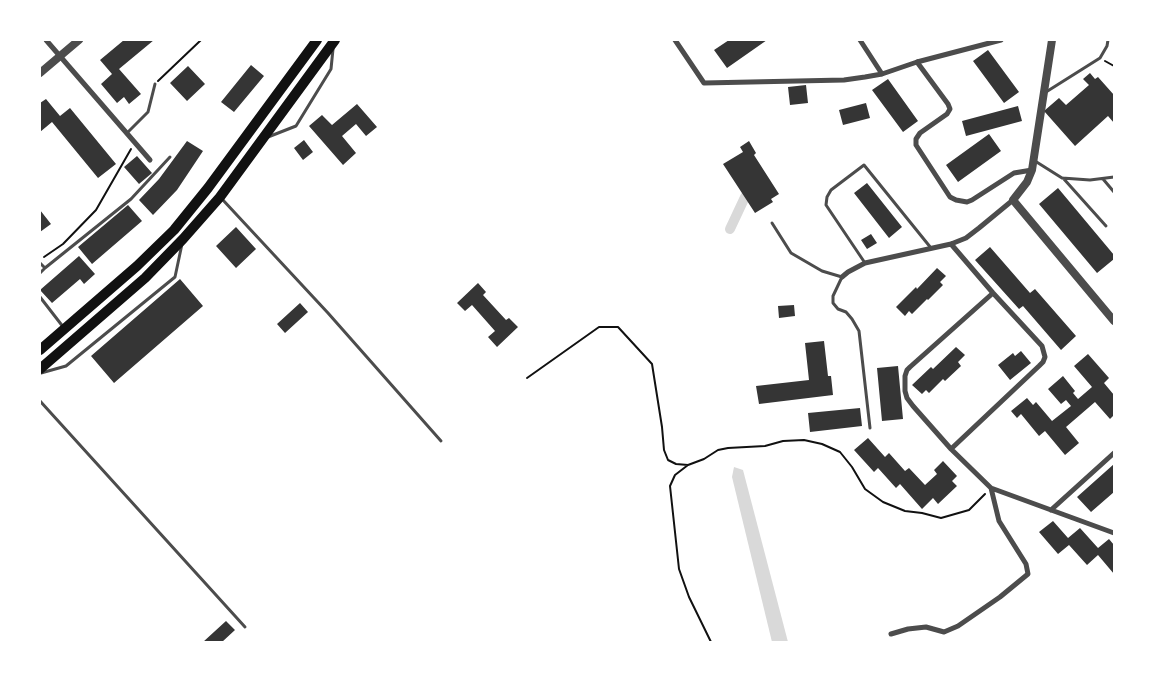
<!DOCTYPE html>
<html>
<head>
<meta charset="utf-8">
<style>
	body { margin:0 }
	#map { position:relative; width:1154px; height:682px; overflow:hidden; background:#fff; font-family:"Noto Serif",serif }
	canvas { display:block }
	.frame { position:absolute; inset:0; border:41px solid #fff; pointer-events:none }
</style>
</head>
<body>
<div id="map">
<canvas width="1154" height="682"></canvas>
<div class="frame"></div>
</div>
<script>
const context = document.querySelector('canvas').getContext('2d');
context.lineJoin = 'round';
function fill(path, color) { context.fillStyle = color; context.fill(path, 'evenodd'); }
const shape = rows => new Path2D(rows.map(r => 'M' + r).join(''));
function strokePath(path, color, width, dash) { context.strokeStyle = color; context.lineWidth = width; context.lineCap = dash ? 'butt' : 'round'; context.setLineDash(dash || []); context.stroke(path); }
fill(shape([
	[734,467,743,470,788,642,772,642,732,477]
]), '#d9d9d9');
strokePath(shape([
	[730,229,745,197]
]), '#d9d9d9', 10);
fill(shape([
	[124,40,154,40,119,69,141,94,129,104,124,97,117,103,101,84,112,74,100,60],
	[729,40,767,40,727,68,714,50],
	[988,50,1019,92,1004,103,973,61],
	[251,65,264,76,234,112,221,102],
	[188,66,205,84,187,101,170,83],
	[1090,73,1095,79,1098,77,1114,95,1114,123,1108,116,1075,146,1044,111,1059,98,1066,105,1089,85,1083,79],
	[888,79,918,121,903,132,872,90],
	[806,85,808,103,790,105,788,87],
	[46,99,60,116,70,108,116,164,98,178,52,122,40,132,40,103],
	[866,103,870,118,843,125,839,110],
	[357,104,377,127,366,136,356,124,342,136,356,153,343,165,309,126,322,115,332,125],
	[1018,106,1022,121,966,136,962,121],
	[989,134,1001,151,958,182,946,165],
	[304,140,313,152,303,160,294,148],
	[187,141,203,151,177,190,153,215,139,200,159,179],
	[749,141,756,153,754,155,779,194,771,199,773,202,755,213,723,164,743,152,740,147],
	[137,156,152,173,139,184,124,167],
	[867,183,902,227,889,238,854,193],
	[1058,188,1114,255,1114,259,1097,273,1039,204],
	[128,205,142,221,92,264,78,247],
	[40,210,51,224,40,232],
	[236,227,256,249,236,268,216,246],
	[871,234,877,243,867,249,861,240],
	[990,247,1030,293,1035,289,1076,336,1061,350,1023,306,1019,309,975,260],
	[79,256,95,274,84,284,80,279,52,303,40,290],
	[937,268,946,276,940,282,943,285,928,300,927,299,912,314,909,311,905,316,896,307,916,287,917,289],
	[180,279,203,306,114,383,91,356],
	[478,283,486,292,483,295,506,320,509,318,518,327,497,347,488,337,495,331,472,305,465,311,457,303],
	[300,303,308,312,285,333,277,324],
	[794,305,795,316,779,318,778,306],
	[824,341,828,376,831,376,833,395,759,404,756,386,809,380,805,343],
	[956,347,965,355,958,362,961,366,945,381,943,379,929,393,926,390,922,394,912,385,931,367,933,369],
	[1021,351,1031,363,1010,380,998,365,1013,353,1015,356],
	[1088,354,1109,378,1104,383,1114,395,1114,415,1110,419,1095,402,1066,427,1079,443,1065,455,1045,431,1039,436,1021,414,1017,418,1011,411,1027,398,1033,405,1036,402,1052,421,1071,406,1066,400,1061,404,1048,389,1063,376,1075,391,1073,393,1078,399,1092,387,1074,366],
	[898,366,903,419,882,421,877,368],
	[860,408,862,426,810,432,808,413],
	[868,438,885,457,889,453,905,471,909,468,925,485,937,474,934,470,943,461,957,476,952,481,957,486,938,504,933,498,922,509,900,484,896,488,878,468,874,472,854,450],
	[1114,464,1114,492,1091,512,1077,497],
	[1053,521,1068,538,1080,528,1098,548,1109,539,1114,545,1114,574,1098,555,1087,565,1069,545,1058,554,1039,532],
	[226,621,235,630,222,642,203,642]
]), '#353535');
strokePath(shape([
	[1105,61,1114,66],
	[158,81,201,40],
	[44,257,63,244,96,210,131,149],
	[527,378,599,327,618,327,652,364,662,427,664,450,668,460,676,464,688,465,704,459,718,450,728,448,765,446,783,441,804,440,822,444,840,452,852,467,865,489,883,502,905,511,922,513,941,518,969,510,985,494],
	[688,465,675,475,670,486,679,569,689,597,711,642]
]), '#111', 2);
strokePath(shape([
	[1046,92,1100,58,1107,46,1108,40],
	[127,133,148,112,155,84],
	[268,137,296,126,331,69,333,49],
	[1035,161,1062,178,1090,180,1114,177],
	[1063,178,1106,226],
	[1103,179,1114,192],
	[222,199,328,313,441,441],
	[772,223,791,253,822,271,842,277,833,296,833,303,838,309,846,312,852,319,859,331,870,428],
	[40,263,45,268,40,273],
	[865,263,826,205,827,197,831,190,864,165,931,248],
	[45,268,131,199,170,157],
	[40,297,64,328],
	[41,373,66,366,175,277,182,244],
	[40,401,245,627]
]), '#4c4c4c', 3);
strokePath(shape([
	[46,40,150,160],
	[675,40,704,83,844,80,865,77,882,74,917,62,1001,40],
	[860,40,882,74],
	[917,62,948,104,950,109,947,114,920,133,916,139,916,145,950,197,956,200,967,202,972,200,1014,173,1032,170],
	[951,244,993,293,1042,346,1045,357,1043,362,1039,366,951,449],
	[842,277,848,272,865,263,951,244,966,238,979,228,1013,200],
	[993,293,910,367,907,370,905,376,905,391,907,398,913,406,951,449,991,488,1114,533],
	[1051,510,1114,453],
	[891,634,908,629,926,627,944,632,958,626,1000,597,1028,574,1026,564,999,521,991,488]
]), '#4c4c4c', 5);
strokePath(shape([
	[1052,40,1032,170,1027,182,1013,200,1114,321],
	[40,73,79,40]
]), '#4c4c4c', 8);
strokePath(shape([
	[40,350,137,266,174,230,208,188,317,40],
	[40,369,145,278,183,239,220,197,335,40]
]), '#111', 10);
</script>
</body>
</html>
